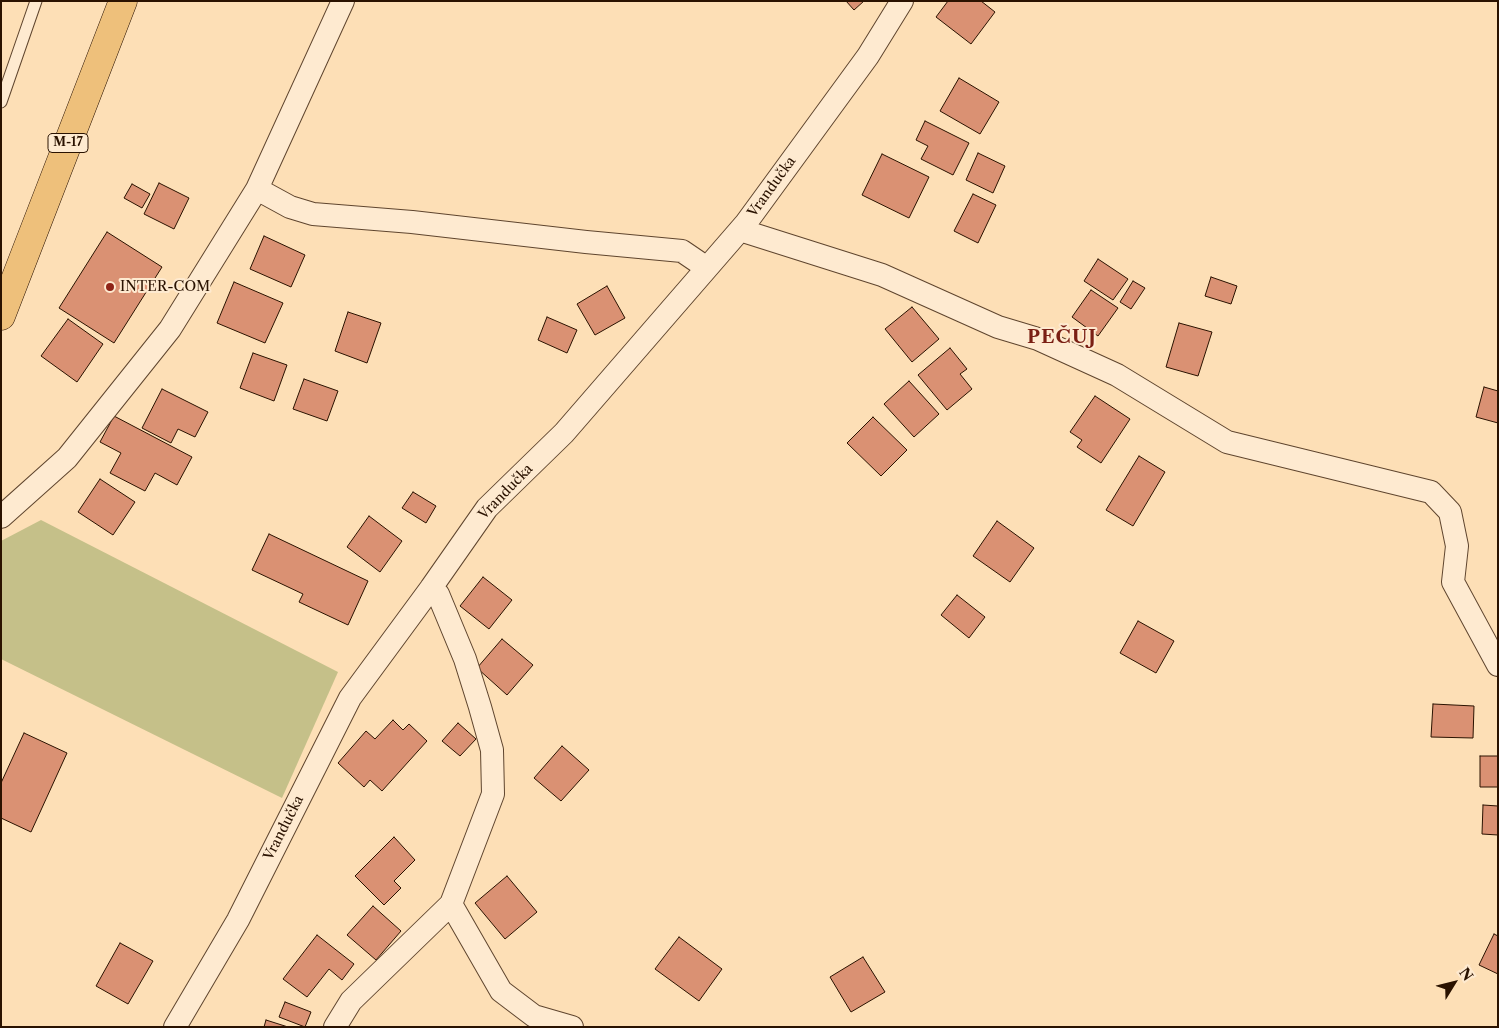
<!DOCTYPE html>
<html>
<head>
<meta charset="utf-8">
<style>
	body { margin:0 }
	#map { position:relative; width:1499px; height:1028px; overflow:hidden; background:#fddfb6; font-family:"Libre Caslon Text",serif }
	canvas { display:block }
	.frame { position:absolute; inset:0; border:2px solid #2a1200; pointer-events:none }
	.north { position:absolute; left:1429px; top:958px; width:50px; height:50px; -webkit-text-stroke:4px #feead0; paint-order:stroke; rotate:54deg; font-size:14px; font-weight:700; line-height:20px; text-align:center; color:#2a1200 }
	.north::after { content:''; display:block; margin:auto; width:18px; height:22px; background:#2a1200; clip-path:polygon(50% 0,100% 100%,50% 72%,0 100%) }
</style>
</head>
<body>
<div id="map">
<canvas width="1499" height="1028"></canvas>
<div class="frame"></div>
<div class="north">N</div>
</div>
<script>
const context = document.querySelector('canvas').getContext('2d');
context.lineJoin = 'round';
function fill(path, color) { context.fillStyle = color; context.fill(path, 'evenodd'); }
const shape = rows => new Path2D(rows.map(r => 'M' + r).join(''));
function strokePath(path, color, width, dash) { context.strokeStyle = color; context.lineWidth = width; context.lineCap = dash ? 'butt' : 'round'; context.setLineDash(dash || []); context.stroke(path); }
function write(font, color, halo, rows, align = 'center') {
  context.font = font + ' "Libre Caslon Text",serif'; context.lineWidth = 4; context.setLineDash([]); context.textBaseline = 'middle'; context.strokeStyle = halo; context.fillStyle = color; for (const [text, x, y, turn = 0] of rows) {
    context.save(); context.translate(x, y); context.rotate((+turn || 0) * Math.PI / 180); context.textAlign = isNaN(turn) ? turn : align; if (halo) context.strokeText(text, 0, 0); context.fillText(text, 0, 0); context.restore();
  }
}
fill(shape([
	[41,520,338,672,282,798,1,659,1,541]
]), '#c5c089');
const building = shape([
	[846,1,864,1,854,10,846,1],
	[948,1,981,1,995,12,971,44,936,17,948,1],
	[959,78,999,102,980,134,940,111,959,78],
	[925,121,969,143,953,175,921,159,928,146,916,140,925,121],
	[978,153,1005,166,993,193,966,180,978,153],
	[882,154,929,177,909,218,862,195,882,154],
	[159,183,189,198,174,229,144,214,159,183],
	[132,184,150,194,142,208,124,198,132,184],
	[973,194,996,205,978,243,954,231,973,194],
	[107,232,162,267,114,343,59,308,107,232],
	[264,236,305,255,291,287,250,269,264,236],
	[1098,259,1128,279,1113,300,1084,281,1098,259],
	[1211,277,1237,286,1231,304,1205,296,1211,277],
	[1133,281,1145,288,1131,309,1120,302,1133,281],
	[234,282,283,303,265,343,217,323,234,282],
	[607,286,625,318,595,335,577,304,607,286],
	[1091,290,1118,308,1098,336,1072,317,1091,290],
	[912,307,939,339,912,362,885,329,912,307],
	[348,312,381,323,367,363,335,351,348,312],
	[547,317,577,330,567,353,538,340,547,317],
	[68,319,103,344,77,382,41,356,68,319],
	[1179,323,1212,332,1198,376,1166,367,1179,323],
	[950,348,967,369,960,374,972,389,947,410,918,375,950,348],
	[253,353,287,365,274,401,240,388,253,353],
	[304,379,338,391,327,421,293,409,304,379],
	[909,381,939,414,914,437,884,404,909,381],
	[1484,387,1498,391,1498,423,1476,417,1484,387],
	[162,389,208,412,195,437,178,429,171,443,142,428,162,389],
	[1095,396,1130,419,1101,463,1077,447,1082,440,1070,432,1095,396],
	[114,416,192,457,177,485,155,473,145,491,110,473,121,453,100,442,114,416],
	[873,417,907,450,881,476,847,443,873,417],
	[1139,456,1165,472,1133,526,1106,510,1139,456],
	[100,479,135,502,113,535,78,512,100,479],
	[413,492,436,506,426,523,402,508,413,492],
	[369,516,402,541,380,572,347,547,369,516],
	[997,521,1034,548,1010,582,973,556,997,521],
	[269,534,368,581,348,625,299,602,303,594,252,570,269,534],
	[483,577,512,600,489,629,460,606,483,577],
	[957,595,985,617,969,638,941,615,957,595],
	[1138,621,1174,641,1156,673,1120,653,1138,621],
	[502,639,533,665,507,695,477,668,502,639],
	[1433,704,1474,706,1473,738,1431,737,1433,704],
	[393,720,403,730,409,724,427,741,382,791,370,780,364,787,338,763,366,731,375,739,393,720],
	[458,723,476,739,460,756,442,741,458,723],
	[24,733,67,753,31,832,1,818,1,783,24,733],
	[562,746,589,770,561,801,534,778,562,746],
	[1480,756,1498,756,1498,787,1480,787,1480,756],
	[1483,805,1498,806,1498,835,1482,834,1483,805],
	[394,837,415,860,394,881,401,888,384,905,355,876,394,837],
	[507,876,537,912,505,939,475,903,507,876],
	[373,906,401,931,376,960,347,935,373,906],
	[1494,934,1498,936,1498,974,1479,965,1494,934],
	[317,935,354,964,342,980,329,969,307,997,283,979,317,935],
	[679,937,722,969,699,1001,655,969,679,937],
	[120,943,153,961,128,1004,96,986,120,943],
	[863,957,885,992,851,1012,830,977,863,957],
	[285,1002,311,1012,305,1027,279,1017,285,1002],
	[266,1020,288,1027,264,1027,266,1020]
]);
fill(building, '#da9173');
strokePath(building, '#2a1200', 1);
const service = shape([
	[1,102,36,1]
]);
const minor = shape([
	[257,189,290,207,313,214,412,222,586,242,682,251,707,268],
	[740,230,882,275,998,327,1038,339,1117,375,1227,442,1431,492,1450,512,1457,546,1453,582,1498,665],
	[1,517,67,458,170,329,257,189,343,1],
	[451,904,501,991,534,1016,572,1027],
	[175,1027,238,920,350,698,431,588,487,508,564,433,746,223,868,56,902,1],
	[335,1027,351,1001,451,904,493,794,492,750,480,707,465,659,438,594,431,588]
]);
const primary = shape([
	[1,316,123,1]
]);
strokePath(service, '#5f452e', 13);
strokePath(minor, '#5f452e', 24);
strokePath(primary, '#2a1200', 29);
strokePath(service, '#feead0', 11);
strokePath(minor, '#feead0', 22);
strokePath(primary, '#eec07b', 28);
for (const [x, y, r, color] of [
	[110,287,5,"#8f2418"]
]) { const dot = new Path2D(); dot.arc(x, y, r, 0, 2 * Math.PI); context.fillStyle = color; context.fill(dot); strokePath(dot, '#feead0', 2); }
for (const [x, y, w] of [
	[68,143,40]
]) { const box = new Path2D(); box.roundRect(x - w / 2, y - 9.5, w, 19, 4); context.fillStyle = '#feead0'; context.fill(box); strokePath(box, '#2a1200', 1); }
write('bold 12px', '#2a1200', null, [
	["M-17",68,143]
]);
write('14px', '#2a1200', '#feead0', [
	["Vrandučka",772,187,-54],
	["Vrandučka",506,492,-46],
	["Vrandučka",284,828,-63]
]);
write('14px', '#2a1200', '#feead0', [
	["INTER-COM",120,287]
], 'left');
context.letterSpacing = '1px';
write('bold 19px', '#7a1f14', '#feead0', [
	["PEČUJ",1062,338]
]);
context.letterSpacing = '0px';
</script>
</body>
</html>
